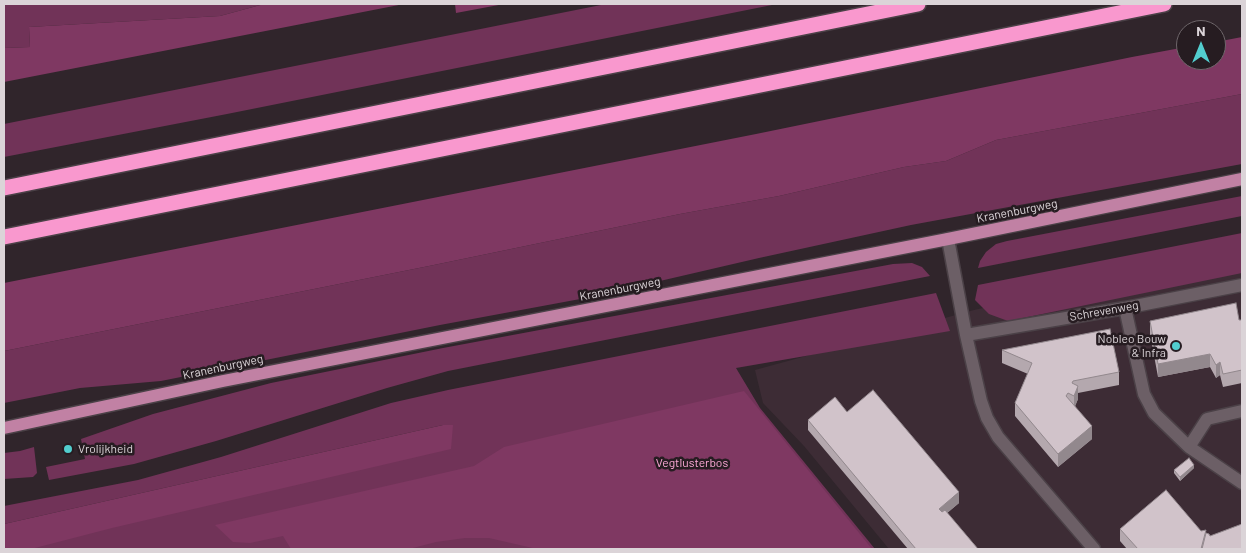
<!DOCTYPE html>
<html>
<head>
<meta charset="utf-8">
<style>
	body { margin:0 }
	#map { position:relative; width:1246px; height:553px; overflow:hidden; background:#30252b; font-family:Barlow,sans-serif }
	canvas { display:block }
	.frame { position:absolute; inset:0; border:5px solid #dbd4d8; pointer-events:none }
	.north { position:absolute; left:1176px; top:20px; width:50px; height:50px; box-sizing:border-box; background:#261c21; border:1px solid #6e666a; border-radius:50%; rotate:0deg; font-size:14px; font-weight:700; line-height:20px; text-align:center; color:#dbd4d8 }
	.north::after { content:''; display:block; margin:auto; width:18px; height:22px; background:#52cdce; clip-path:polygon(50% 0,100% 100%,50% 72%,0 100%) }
</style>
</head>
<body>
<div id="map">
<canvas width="1246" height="553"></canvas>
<div class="frame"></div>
<div class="north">N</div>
</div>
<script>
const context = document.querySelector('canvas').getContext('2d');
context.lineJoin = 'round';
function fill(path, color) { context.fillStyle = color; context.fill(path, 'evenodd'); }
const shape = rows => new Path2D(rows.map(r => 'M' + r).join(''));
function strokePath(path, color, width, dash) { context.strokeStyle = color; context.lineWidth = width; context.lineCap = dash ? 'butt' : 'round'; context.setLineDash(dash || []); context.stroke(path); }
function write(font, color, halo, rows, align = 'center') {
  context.font = font + ' Barlow,sans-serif'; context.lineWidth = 5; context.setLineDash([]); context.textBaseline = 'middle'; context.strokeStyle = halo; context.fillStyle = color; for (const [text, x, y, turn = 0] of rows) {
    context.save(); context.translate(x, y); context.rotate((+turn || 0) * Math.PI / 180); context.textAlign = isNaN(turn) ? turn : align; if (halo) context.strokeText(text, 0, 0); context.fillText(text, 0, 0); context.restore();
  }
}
fill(shape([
	[1242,252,1242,549,889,549,804,446,763,403,755,370,974,310]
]), '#3d2c35');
fill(shape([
	[4,4,264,4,220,16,29,27,30,47,4,48],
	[606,4,777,4,227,114,4,157,4,124],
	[1242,94,1242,164,911,225,759,258,591,297,440,325,161,381,80,388,4,403,4,351,429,266,680,214,779,196,904,167,946,161,996,140],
	[1242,196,1242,216,978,268,980,261,986,252,996,244,1007,241],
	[1242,233,1242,273,1008,321,989,314,975,300,978,285],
	[912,263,922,267,930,276,448,371,387,388,216,441,134,464,49,480,46,467,85,459,81,439,153,414,271,383,443,348,893,264],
	[936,293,950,331,736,368,760,408,875,549,4,549,4,525,453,425,443,425,4,524,4,506,138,480,221,457,391,403,448,390],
	[34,447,37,473,33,477,4,479,4,453,20,451]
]), '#713358');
fill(shape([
	[264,4,404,4,4,82,4,48,30,47,29,27,220,16],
	[455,4,504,4,456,13],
	[1242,37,1242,94,996,140,946,161,904,167,779,196,680,214,429,266,4,351,4,283,756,134,1132,57,1186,47,1186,60,1216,60,1216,42],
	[744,391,872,549,537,549,489,538,465,538,436,542,409,549,291,549,283,536,250,543,233,542,215,525,474,466,504,447],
	[443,425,453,425,451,449,112,528,31,549,4,549,4,524]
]), '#7f3862');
const minor = shape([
	[948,239,966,335,981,401,987,418,998,437,1094,549],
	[1125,308,1144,394,1154,413,1189,447],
	[966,335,1125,308,1242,285],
	[1242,411,1207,419,1189,447,1242,483]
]);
const major = shape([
	[4,428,223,381,948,239,1242,179]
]);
const highway = shape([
	[4,188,918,4],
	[4,237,1164,4]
]);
strokePath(minor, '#4b4147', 15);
strokePath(major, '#4b4147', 15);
strokePath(highway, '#4b4147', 18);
strokePath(minor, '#6c5f66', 12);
strokePath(major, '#c181a4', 12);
strokePath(highway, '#f998ce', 15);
fill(shape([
	[1239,320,1242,320,1242,383,1223,387,1220,375,1216,378,1210,367,1158,377,1150,334,1150,321],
	[1002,350,1119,372,1119,385,1078,393,1078,399,1075,406,1092,439,1058,467,1015,416,1015,403,1028,374,1002,363],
	[847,412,959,503,947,513,978,549,908,549,808,430,808,420],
	[1194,468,1180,481,1174,473,1174,470],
	[1120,529,1201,531,1206,533,1210,536,1242,549,1127,549,1120,541]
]), '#b4a8ae');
fill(shape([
	[1210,354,1210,367,1158,377,1158,364],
	[1220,362,1220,375,1216,378,1216,365],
	[1078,386,1078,399,1074,409,1074,396],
	[1092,426,1092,439,1058,467,1058,454],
	[1194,465,1194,468,1180,481,1180,477],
	[959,492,959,503,939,520,939,509]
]), '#92888d');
const building = shape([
	[1236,303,1239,320,1242,320,1242,370,1223,374,1220,362,1216,365,1210,354,1158,364,1150,321,1236,303],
	[1110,329,1119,372,1073,381,1072,383,1078,386,1074,396,1068,393,1066,396,1092,426,1058,454,1015,403,1032,363,1002,350,1110,329],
	[873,390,959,492,939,509,942,512,945,510,978,549,916,549,808,420,835,397,847,412,873,390],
	[1189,458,1194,465,1180,477,1174,470,1189,458],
	[1166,490,1201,531,1206,530,1201,549,1138,549,1120,529,1166,490],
	[1242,524,1242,549,1202,549,1206,533,1209,534,1210,536,1242,524]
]);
fill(building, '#d1c3ca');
strokePath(building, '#92888d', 1);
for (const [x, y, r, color] of [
	[1176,346,5,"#52cdce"],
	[68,449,5,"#52cdce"]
]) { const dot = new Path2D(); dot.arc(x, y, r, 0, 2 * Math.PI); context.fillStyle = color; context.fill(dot); strokePath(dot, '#261c21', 2); }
write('12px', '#dbd4d8', '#261c21', [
	["Kranenburgweg",1017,211,-11],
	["Kranenburgweg",620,289,-11],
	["Schrevenweg",1104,311,-10],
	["Kranenburgweg",223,367,-12]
]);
write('12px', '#dbd4d8', '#261c21', [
	["Nobleo Bouw",1166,339],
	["& Infra",1166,353],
	["Vrolijkheid",78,449,"left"]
], 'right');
write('12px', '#fca8d6', '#261c21', [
	["Vegtlusterbos",692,463]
]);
</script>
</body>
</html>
